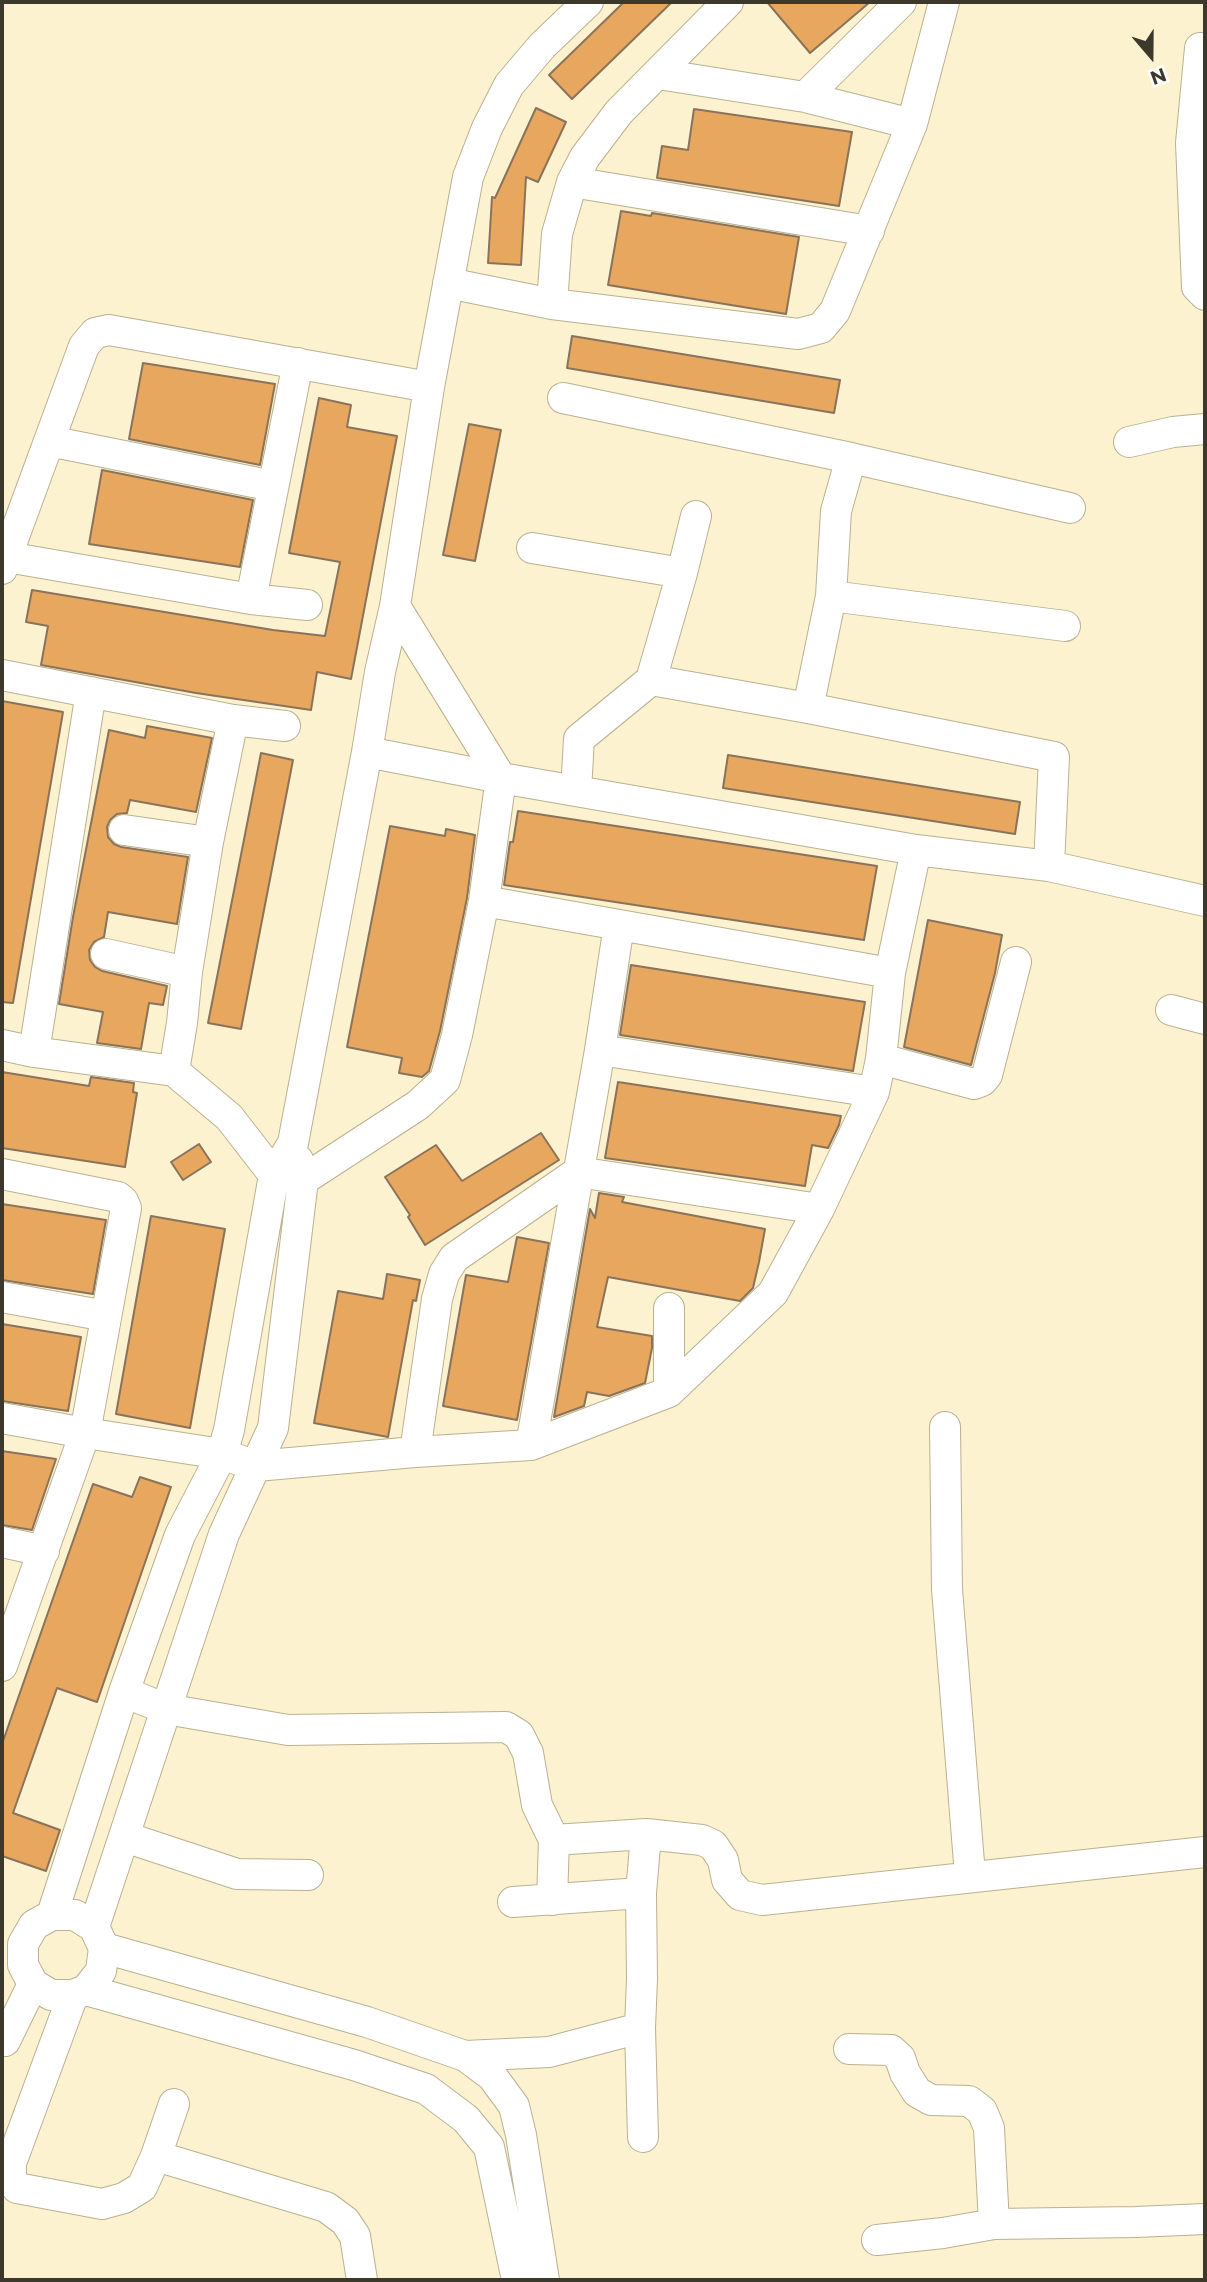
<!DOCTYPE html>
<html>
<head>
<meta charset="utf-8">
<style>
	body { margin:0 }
	#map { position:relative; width:1207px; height:2282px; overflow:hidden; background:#fcf2d0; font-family:Montserrat,sans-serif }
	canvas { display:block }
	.frame { position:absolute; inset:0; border:4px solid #3c382b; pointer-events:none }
	.north { position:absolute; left:1116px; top:21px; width:70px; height:70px; -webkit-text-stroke:5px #fff; paint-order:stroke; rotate:160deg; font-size:19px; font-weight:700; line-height:28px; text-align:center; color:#3c382b }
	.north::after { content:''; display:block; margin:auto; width:24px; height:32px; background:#3c382b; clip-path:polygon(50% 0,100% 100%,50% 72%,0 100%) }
</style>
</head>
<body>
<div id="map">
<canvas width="1207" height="2282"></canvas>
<div class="frame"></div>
<div class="north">N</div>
</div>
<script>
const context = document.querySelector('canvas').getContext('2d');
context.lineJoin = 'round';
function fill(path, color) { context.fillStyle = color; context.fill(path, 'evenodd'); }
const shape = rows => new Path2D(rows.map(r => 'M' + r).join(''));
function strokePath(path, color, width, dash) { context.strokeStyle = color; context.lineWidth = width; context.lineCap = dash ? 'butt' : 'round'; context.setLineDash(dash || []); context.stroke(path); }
const building = shape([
	[624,2,672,2,572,99,549,75,624,2],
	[767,2,870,2,810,53,767,2],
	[536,108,566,122,538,182,526,177,521,265,488,263,492,197,495,198,536,108],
	[694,109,852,132,839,206,657,178,662,146,688,150,694,109],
	[621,211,651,216,652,213,799,237,786,314,608,285,621,211],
	[572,336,840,380,834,413,567,368,572,336],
	[143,363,275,384,260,465,129,439,143,363],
	[319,398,351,405,347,427,397,436,351,679,317,672,311,710,196,693,41,665,48,626,26,622,32,590,273,630,325,636,340,562,289,553,319,398],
	[469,424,501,430,475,561,443,555,469,424],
	[102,470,253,500,240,567,89,544,102,470],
	[2,701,63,712,13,1003,2,1002,2,701],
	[147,726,212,738,196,812,130,800,127,813,117,814,110,820,107,827,108,837,114,844,121,847,188,857,177,924,108,912,104,937,94,942,89,950,90,960,95,967,102,971,167,986,163,1005,149,1003,141,1049,97,1043,103,1012,59,1004,73,917,109,730,145,738,147,726],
	[261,753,293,760,241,1029,208,1023,261,753],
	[728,755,1020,802,1015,834,723,788,728,755],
	[518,811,877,866,864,940,504,885,510,842,513,842,518,811],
	[390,826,445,836,446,829,475,835,467,898,440,1031,429,1071,422,1077,399,1073,402,1058,347,1047,390,826],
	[928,920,1002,935,995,973,971,1065,904,1047,928,920],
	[631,965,865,1002,853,1071,620,1035,631,965],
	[2,1072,89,1086,91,1077,134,1083,133,1092,137,1093,125,1167,2,1148,2,1072],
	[618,1082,841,1116,839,1125,828,1148,812,1145,805,1186,605,1158,618,1082],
	[541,1133,559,1160,425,1245,408,1217,410,1215,385,1177,436,1145,462,1181,541,1133],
	[199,1144,211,1162,183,1180,171,1162,199,1144],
	[599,1193,624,1197,622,1202,765,1229,759,1262,753,1288,740,1301,608,1277,597,1327,652,1336,652,1348,645,1383,609,1396,587,1392,584,1406,554,1417,590,1209,595,1218,599,1193],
	[2,1204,106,1220,93,1294,2,1280,2,1204],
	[151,1216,225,1229,190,1428,116,1414,151,1216],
	[517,1237,549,1243,517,1420,443,1406,466,1275,508,1282,517,1237],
	[387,1274,420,1280,416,1301,413,1300,388,1437,314,1423,338,1291,383,1299,387,1274],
	[2,1324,81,1337,68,1411,2,1401,2,1324],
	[2,1451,56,1459,32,1530,2,1525,2,1451],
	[140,1477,171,1487,97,1702,57,1688,13,1813,60,1830,46,1871,2,1856,2,1744,93,1484,132,1497,140,1477]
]);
fill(building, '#e7a75f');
strokePath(building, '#8a735b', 2);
const minor = shape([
	[1200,48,1191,143,1197,287,1205,295],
	[658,74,805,97,912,124],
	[805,97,901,2],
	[572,182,869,231],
	[448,283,552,304,798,334,821,328,835,311,912,124,944,2],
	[552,304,557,234,572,182,585,157,619,112,728,2],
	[563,398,851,458,836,511,831,596,808,708],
	[49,441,273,486],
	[1129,442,1173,432,1205,429],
	[851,458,1070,508],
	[532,548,682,573,651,680],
	[7,557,251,599,307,605],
	[2,569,84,346,95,333,109,330,429,387],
	[682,573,696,516],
	[831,596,1065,626],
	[251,599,298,363],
	[2,675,233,720,285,726],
	[233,720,208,842,187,972,182,1023,174,1071,229,1117,274,1175,303,1180,418,1105,445,1080,457,1035,484,901,501,778,395,606],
	[367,752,501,778,916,850,1049,866,1205,901],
	[576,790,579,739,651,680,808,708,1054,757,1049,866],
	[124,830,208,842],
	[484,901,890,973],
	[106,954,187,972],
	[1171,1010,1205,1019],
	[2,1045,34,1052,174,1071],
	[600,1050,874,1092],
	[34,1052,91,692],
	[881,1059,974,1084,982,1081,987,1075,1016,962],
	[2,1174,118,1197,123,1201,126,1208,85,1433,2,1666],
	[2,1297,106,1316],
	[669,1308,669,1392],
	[2,1418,85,1433,222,1454,256,1466,415,1452,531,1445,669,1392,773,1293,819,1209,874,1092,881,1059,890,973,916,850],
	[945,1427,947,1589,970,1875],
	[531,1445,600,1050,619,925],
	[415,1452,437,1299,444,1274,454,1258,578,1172,819,1209],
	[2,1542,44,1551],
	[124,1692,166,1709,288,1730,506,1727,519,1735,528,1753,537,1805,554,1840,552,1900],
	[125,1837,237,1874,308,1875],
	[554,1840,646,1834,702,1840,713,1845,723,1860,727,1880,740,1895,762,1900,1205,1852],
	[513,1902,641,1893],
	[52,1915,124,1692,180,1535,222,1454,229,1430,274,1175,293,1143,367,752,380,672,395,606,429,387,468,177,487,128,509,85,542,46,588,2],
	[94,1927,224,1534,273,1428,303,1180,298,1160],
	[104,1948,367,2022,465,2056,492,2076,514,2106,521,2135,544,2280],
	[86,1990,354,2065,426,2089,466,2119,489,2147,517,2280],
	[73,1995,51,1995,33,1984,23,1965,23,1944,34,1925,52,1915,75,1915,94,1927,104,1948,101,1971,86,1990,73,1995,11,2163,11,2180,17,2188,102,2204,124,2198,142,2187,156,2156,174,2104],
	[5,2041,33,1984],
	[849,2049,891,2050,900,2058,905,2073,917,2092,931,2100,969,2101,982,2111,989,2128,994,2224],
	[465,2056,549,2052,640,2028],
	[643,2137,640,2028,642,1979,641,1893,646,1834],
	[156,2156,326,2207,345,2221,355,2236,362,2280],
	[877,2240,943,2233,994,2224,1136,2222,1205,2219]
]);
strokePath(minor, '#bab191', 32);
strokePath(minor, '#fff', 30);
</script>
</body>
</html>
